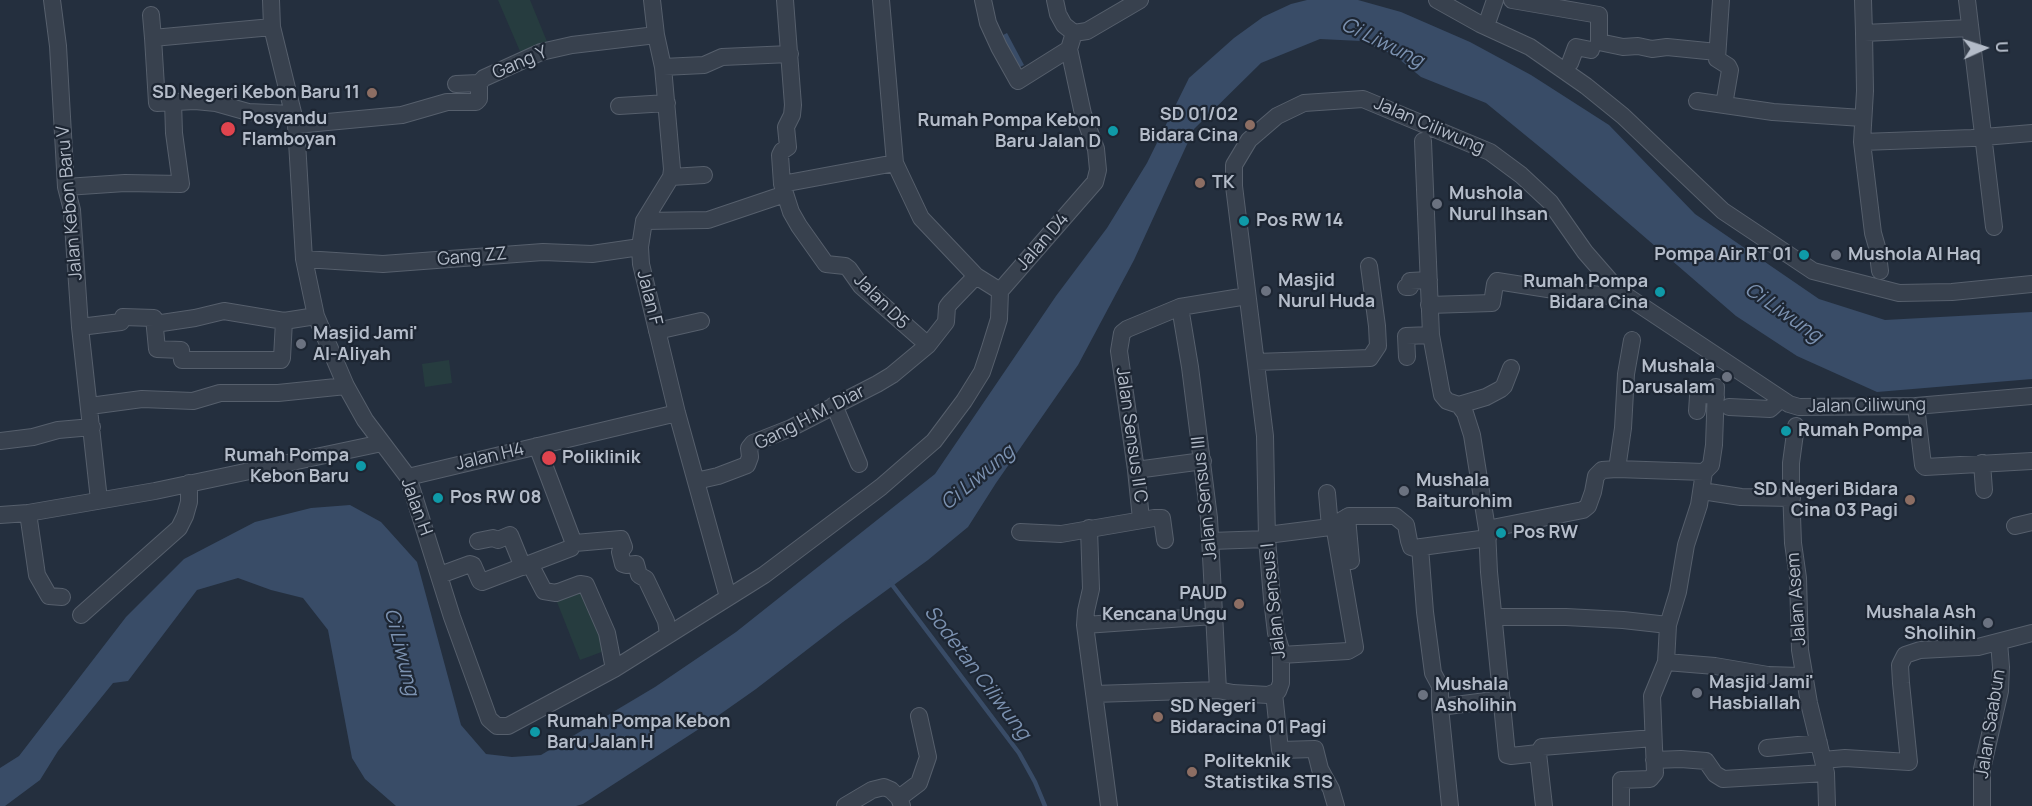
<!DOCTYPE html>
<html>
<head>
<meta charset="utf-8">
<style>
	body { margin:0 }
	#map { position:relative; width:2032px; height:806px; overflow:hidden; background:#242f3e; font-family:Manrope,sans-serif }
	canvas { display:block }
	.north { position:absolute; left:1954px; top:18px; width:60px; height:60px; -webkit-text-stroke:4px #1d2633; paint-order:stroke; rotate:87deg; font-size:16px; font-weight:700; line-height:24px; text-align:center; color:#b4bcc9 }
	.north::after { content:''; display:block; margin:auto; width:21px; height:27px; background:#b4bcc9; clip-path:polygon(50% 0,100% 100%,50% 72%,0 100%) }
</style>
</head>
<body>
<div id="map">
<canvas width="2032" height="806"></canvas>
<div class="north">U</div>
</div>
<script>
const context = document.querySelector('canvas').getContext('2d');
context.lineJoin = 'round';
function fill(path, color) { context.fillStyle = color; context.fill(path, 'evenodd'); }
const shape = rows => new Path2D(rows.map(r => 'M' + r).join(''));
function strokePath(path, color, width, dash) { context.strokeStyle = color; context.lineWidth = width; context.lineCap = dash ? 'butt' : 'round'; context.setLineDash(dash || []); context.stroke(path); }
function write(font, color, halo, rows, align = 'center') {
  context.font = font + ' Manrope,sans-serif'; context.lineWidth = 4.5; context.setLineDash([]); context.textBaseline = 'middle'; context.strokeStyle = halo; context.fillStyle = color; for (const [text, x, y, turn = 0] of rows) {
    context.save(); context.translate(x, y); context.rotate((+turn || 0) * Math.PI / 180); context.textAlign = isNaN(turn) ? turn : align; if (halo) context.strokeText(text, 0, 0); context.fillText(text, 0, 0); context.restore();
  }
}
fill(shape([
	[498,0,530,0,548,44,522,56],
	[449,360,452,383,425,387,422,364],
	[585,591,607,650,580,660,557,602]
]), '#263c3f');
fill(shape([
	[1307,0,1358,0,1401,12,1470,42,1531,75,1609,125,1695,214,1819,299,1885,320,2032,312,2032,379,1877,392,1797,356,1736,316,1552,157,1486,103,1421,77,1394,55,1361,41,1320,39,1261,63,1194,129,1134,260,1078,365,996,483,968,527,928,560,843,622,756,689,702,727,583,804,576,806,396,806,365,779,352,758,328,630,303,598,271,590,238,578,197,590,128,681,113,683,58,751,40,780,5,806,0,806,0,768,19,756,126,617,184,559,255,522,311,508,350,505,381,522,417,562,461,725,486,754,512,757,541,755,655,687,736,632,935,474,1056,296,1107,228,1147,163,1189,78,1234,38,1263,17,1291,4],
	[1007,33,1024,65,1014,70,997,38]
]), '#394c67');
strokePath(shape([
	[890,582,1019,753,1035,782,1045,806]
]), '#394c67', 4.5);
const minor = shape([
	[52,0,58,46,66,187,72,210,80,327,99,500],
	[271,0,272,27,296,125,304,259,316,316,346,386,365,420,408,477,452,617,489,719,497,726,508,726,614,669,764,575,881,487,934,441,964,401,982,372,990,348,999,319,1000,291],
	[652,0,656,35,663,67,672,169,671,177,644,221,640,247,641,264,677,413,728,597],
	[785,0,793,105,792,115,786,127,788,147,782,151,780,155,782,184,791,212,799,226,826,264,845,266,849,269,861,286,928,345],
	[881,0,895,163,921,218,976,276,1000,291],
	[983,0,988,23,999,47,1018,81,1069,49],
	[1055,0,1058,14,1064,25,1074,33,1087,31,1140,0],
	[1437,0,1480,24,1530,47,1586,86,1623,116,1723,211,1813,271,1899,293,1952,292,2032,284],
	[1512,0,1599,15,1599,42,1623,47,1638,46,1652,49,1667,47,1717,52],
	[1721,0,1717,59,1728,66,1730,70,1724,105],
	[1863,0,1864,33,1970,28],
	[1967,0,1994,227],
	[151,15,153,38],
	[1486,26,1495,0],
	[272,27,153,38,157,103,195,101,216,103,248,112,292,114],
	[1864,33,1865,91,1862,142,1873,233,1877,247,1880,271],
	[1570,63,1576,47,1591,50],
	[663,67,704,65,722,57,790,54],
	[479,83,484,78,541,52,572,45,656,35],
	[456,84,479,83],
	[1697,101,1773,112,1862,118],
	[619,106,667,103],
	[296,125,402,115,447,102,476,102,479,99,479,83],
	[1423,141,1431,335,1442,395,1447,401,1459,405,1465,413,1472,435,1487,529,1489,572,1507,755,1511,756,1538,753,1542,747,1653,738],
	[1862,142,1972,138,2032,133],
	[671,177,704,175],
	[782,184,895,163],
	[66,187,125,183,181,184,174,133,173,101],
	[644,221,708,220,785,194],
	[304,259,383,264,543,252,592,254,640,247],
	[1406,287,1410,287,1410,281,1429,280],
	[1000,291,1095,182,1098,170,1096,149,1083,114,1069,49,1074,33],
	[1429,305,1492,303,1495,284,1497,281,1554,290,1610,296,1619,291],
	[1180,307,1190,367,1209,518,1218,690],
	[155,324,195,318,224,311,284,321],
	[80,327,121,322,123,317,154,318,157,349,181,350,182,360,281,360,282,358,284,321,316,316],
	[657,331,701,321],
	[1407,357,1406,336,1431,335],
	[1256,362,1370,358,1378,346,1377,326,1369,266],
	[834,405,859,464],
	[1459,405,1486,397,1501,389,1504,386,1511,368],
	[90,406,142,399,193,401,220,393,278,393,346,386],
	[1916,406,1923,465,1925,467,2032,461],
	[1729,407,1770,409,1780,400],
	[1697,411,1698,396,1708,395,1716,397],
	[1796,426,1791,463,1791,488,1793,543,1798,578,1800,650,1809,703,1826,773,1827,806],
	[0,441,33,437,58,430,92,427],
	[537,446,573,541,575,543,621,539,624,547,620,552,623,564,626,565,636,564,639,575,646,579,666,621,668,634],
	[1982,463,1984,490],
	[1617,469,1623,428,1626,374,1632,340],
	[1136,470,1203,461],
	[408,477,677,413],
	[696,481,718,476,747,465,750,457,749,448,753,443,791,428,877,384,892,375,928,345,946,322,947,307,950,303,976,276],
	[1702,491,1741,497,1792,498],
	[1327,493,1330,527],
	[28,513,37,575,49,596,62,597],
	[0,515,28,513,155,491,382,443],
	[1347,517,1351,561],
	[1141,519,1136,470,1119,351,1122,333,1127,329,1180,307,1247,296],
	[2015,526,2032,522],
	[1089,528,1091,589,1086,611,1085,625,1109,806],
	[1487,529,1583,510,1588,506,1593,492,1596,476,1602,470,1617,469,1704,472],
	[1020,532,1061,534,1154,518,1162,518,1165,540],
	[1267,535,1330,527,1349,516,1395,516,1406,525,1409,541,1411,547,1414,548,1488,538],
	[478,541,493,538,498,540,510,535,523,567],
	[1211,541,1267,539],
	[1420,547,1425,612,1433,673,1440,686,1440,707,1450,806],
	[530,564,544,591,556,593,580,584,586,585,607,633,614,669],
	[440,575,470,564,473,565,480,581,482,582,571,548,573,541],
	[81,615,179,528,185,516,189,502,189,483],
	[1495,617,1566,617,1623,620,1668,625],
	[1085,625,1214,616],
	[1281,655,1348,651,1355,647,1334,525],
	[1666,662,1715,666,1768,675,1800,676,1803,674],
	[1274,693,1280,750,1315,749,1320,769,1331,789,1336,806],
	[1094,694,1218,690,1233,693,1268,695,1278,691,1281,683,1281,650,1276,633,1272,599,1267,539,1265,436,1234,186,1234,165,1249,140,1277,116,1304,103,1363,99,1490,152,1521,175,1550,202,1585,252,1619,291,1789,404,1799,407,1916,406,2032,396],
	[1440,707,1502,699],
	[1767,748,1819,743],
	[1538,753,1544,806],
	[1654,760,1681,759,1706,761,1715,774,1723,779,1826,773],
	[1823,760,1845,758,1909,762,1901,683,1900,665,1905,655,1920,650,1978,647,2032,633],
	[899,798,919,783,928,757,919,716],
	[845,806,872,790,884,787,891,790,899,798,902,806],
	[1621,806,1621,780,1650,779,1655,773,1652,696,1666,662,1668,625,1678,592,1686,545,1699,505,1704,472,1711,465,1714,445,1716,387],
	[1982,806,1982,769,2000,691,2001,667,1999,642]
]);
strokePath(minor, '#565f6c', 18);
strokePath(minor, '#38414e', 16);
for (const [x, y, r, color] of [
	[372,93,6,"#8d6e63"],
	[1250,125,6,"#8d6e63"],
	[228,129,8,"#e0444e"],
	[1113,131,6,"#0f9aa8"],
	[1200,183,6,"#8d6e63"],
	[1437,204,6,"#6b7280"],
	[1244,221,6,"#0f9aa8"],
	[1804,255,6,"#0f9aa8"],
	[1836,255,6,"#6b7280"],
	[1266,291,6,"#6b7280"],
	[1660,292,6,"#0f9aa8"],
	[301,344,6,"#6b7280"],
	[1727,377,6,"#6b7280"],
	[1786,431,6,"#0f9aa8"],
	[549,458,8,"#e0444e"],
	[361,466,6,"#0f9aa8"],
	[1404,491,6,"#6b7280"],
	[438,498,6,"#0f9aa8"],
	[1910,500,6,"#8d6e63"],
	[1501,533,6,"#0f9aa8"],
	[1239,604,6,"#8d6e63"],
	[1988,623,6,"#6b7280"],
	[1697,693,6,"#6b7280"],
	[1423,695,6,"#6b7280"],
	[1158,717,6,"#8d6e63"],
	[535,732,6,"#0f9aa8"],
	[1192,772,6,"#8d6e63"]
]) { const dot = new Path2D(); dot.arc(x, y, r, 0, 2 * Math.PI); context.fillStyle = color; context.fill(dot); strokePath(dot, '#1d2633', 2); }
write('18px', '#b4bcc9', '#1d2633', [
	["Gang Y",520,63,-23],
	["Jalan Ciliwung",1429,126,23],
	["Jalan Kebon Baru V",70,203,-95],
	["Jalan D4",1043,242,-49],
	["Gang ZZ",472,257,-5],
	["Jalan F",649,298,76],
	["Jalan D5",881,302,45],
	["Jalan Ciliwung",1867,406,-1],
	["Gang H.M. Diar",810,418,-27],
	["Jalan Sensus II C",1131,435,82],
	["Jalan H4",490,457,-13],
	["Jalan Sensus III",1205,498,-96],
	["Jalan H",416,507,70],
	["Jalan Asem",1797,599,-94],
	["Jalan Sensus I",1274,601,-96],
	["Jalan Saabun",1991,724,-81]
]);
write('bold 18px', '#b4bcc9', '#1d2633', [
	["SD Negeri Kebon Baru 11",360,93,"right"],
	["SD 01/02",1238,115,"right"],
	["Bidara Cina",1238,136,"right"],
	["Posyandu",242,119],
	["Flamboyan",242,140],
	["Rumah Pompa Kebon",1101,121,"right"],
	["Baru Jalan D",1101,142,"right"],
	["TK",1212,183],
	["Mushola",1449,194],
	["Nurul Ihsan",1449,215],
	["Pos RW 14",1256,221],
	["Pompa Air RT 01",1792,255,"right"],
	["Mushola Al Haq",1848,255],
	["Masjid",1278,281],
	["Nurul Huda",1278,302],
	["Rumah Pompa",1648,282,"right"],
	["Bidara Cina",1648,303,"right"],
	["Masjid Jami'",313,334],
	["Al-Aliyah",313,355],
	["Mushala",1715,367,"right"],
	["Darusalam",1715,388,"right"],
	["Rumah Pompa",1798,431],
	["Rumah Pompa",349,456,"right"],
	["Kebon Baru",349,477,"right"],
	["Poliklinik",562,458],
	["Mushala",1416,481],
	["Baiturohim",1416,502],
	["SD Negeri Bidara",1898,490,"right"],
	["Cina 03 Pagi",1898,511,"right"],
	["Pos RW 08",450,498],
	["Pos RW",1513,533],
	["PAUD",1227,594,"right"],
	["Kencana Ungu",1227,615,"right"],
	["Mushala Ash",1976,613,"right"],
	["Sholihin",1976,634,"right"],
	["Masjid Jami'",1709,683],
	["Hasbiallah",1709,704],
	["Mushala",1435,685],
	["Asholihin",1435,706],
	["SD Negeri",1170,707],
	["Bidaracina 01 Pagi",1170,728],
	["Rumah Pompa Kebon",547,722],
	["Baru Jalan H",547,743],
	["Politeknik",1204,762],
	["Statistika STIS",1204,783]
], 'left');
write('italic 20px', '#7c92b1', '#1d2633', [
	["Ci Liwung",1382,43,26],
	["Ci Liwung",1783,313,35],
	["Ci Liwung",978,478,-40],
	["Ci Liwung",401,652,76],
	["Sodetan Ciliwung",977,673,53]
]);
</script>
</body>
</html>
